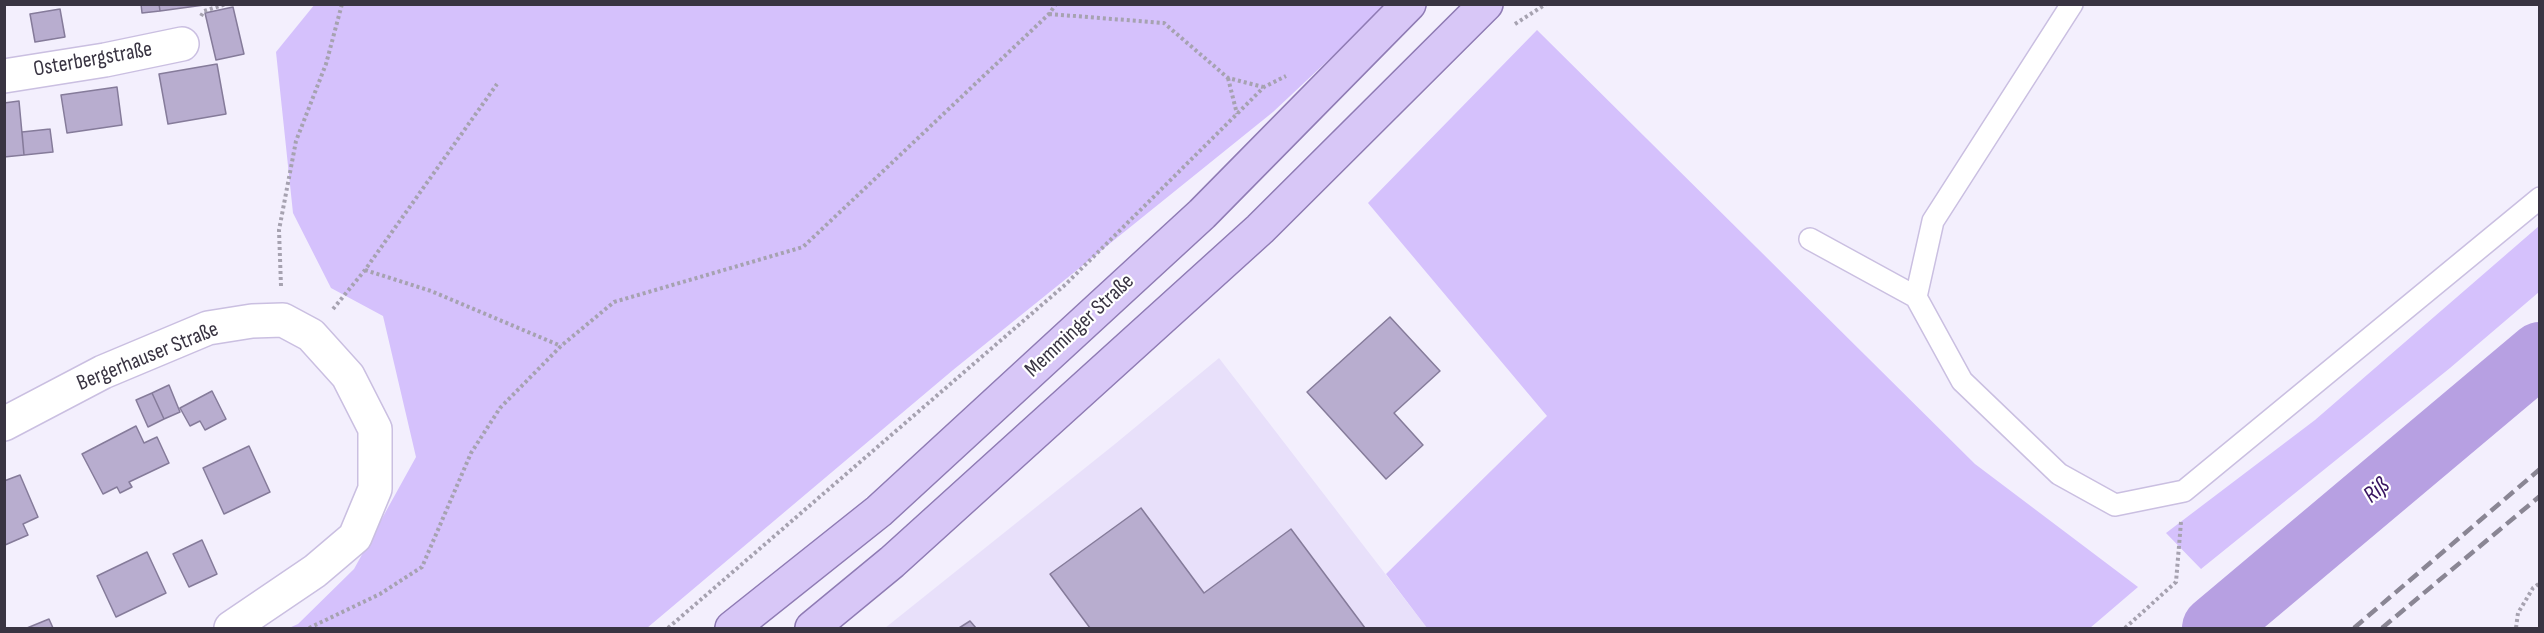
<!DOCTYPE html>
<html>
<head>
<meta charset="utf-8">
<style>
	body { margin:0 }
	#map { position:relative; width:2544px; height:633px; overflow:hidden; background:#f3effd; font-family:"Sofia Sans Condensed",sans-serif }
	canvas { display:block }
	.frame { position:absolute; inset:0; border:6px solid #393442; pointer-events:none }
</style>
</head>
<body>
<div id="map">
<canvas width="2544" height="633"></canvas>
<div class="frame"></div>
</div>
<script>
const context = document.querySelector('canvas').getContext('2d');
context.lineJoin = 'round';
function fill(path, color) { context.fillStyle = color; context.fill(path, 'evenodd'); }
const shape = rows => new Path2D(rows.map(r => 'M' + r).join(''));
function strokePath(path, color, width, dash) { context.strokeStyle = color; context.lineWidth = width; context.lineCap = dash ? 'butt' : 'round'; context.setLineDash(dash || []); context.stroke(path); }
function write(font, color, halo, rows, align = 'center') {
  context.font = font + ' "Sofia Sans Condensed",sans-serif'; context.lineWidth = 4.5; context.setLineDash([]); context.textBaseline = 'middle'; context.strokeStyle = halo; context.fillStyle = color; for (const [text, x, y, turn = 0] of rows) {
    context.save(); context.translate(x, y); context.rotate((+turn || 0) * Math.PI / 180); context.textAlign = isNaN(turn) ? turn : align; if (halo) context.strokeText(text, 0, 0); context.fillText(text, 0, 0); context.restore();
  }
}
fill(shape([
	[1219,358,1427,628,885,628,1115,444]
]), '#e8e0fa');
fill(shape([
	[315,4,1387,5,1273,112,953,370,647,628,289,628,298,624,354,569,416,457,383,316,331,288,293,213,276,52],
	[1537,30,1975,464,2138,587,2090,628,1427,628,1386,574,1547,416,1368,203],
	[2539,226,2539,292,2450,368,2201,569,2166,533,2315,420]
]), '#d5c1fc');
strokePath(shape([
	[2214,628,2540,354]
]), '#b7a0e2', 64);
const building = shape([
	[141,4,159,4,160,11,142,13,141,4],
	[159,4,204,4,204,5,160,11,159,4],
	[233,7,244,54,216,60,205,13,233,7],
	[60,9,65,37,35,42,30,14,60,9],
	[217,64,226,114,168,124,159,74,217,64],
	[117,87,122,125,67,133,61,95,117,87],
	[19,101,24,155,4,157,4,103,19,101],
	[50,129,53,152,24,155,22,132,50,129],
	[1390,317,1440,371,1394,413,1423,445,1386,479,1307,392,1390,317],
	[169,385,180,412,164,419,152,393,169,385],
	[212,391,226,419,205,430,200,421,190,426,180,408,212,391],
	[152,393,164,419,148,427,136,400,152,393],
	[136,426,144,443,157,437,169,463,129,482,132,487,120,493,117,487,103,494,82,454,136,426],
	[249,446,270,492,224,514,203,468,249,446],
	[20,475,38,517,23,524,28,535,5,545,4,481,20,475],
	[1141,508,1204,593,1291,529,1365,628,1090,628,1050,574,1141,508],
	[202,540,217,574,189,587,173,554,202,540],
	[147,552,166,593,116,617,97,576,147,552],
	[49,619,53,628,27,628,49,619],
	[970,621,976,628,959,628,970,621]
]);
fill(building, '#b8adcf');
strokePath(building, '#857b9a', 1.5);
const lane = shape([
	[2072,4,1933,221,1916,297,1962,381,2059,474,2115,505,2184,491,2540,198],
	[1810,239,1916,297]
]);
const street = shape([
	[4,76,105,60,182,44]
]);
const secondary = shape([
	[4,424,103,372,208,328,252,321,283,320,311,335,348,376,375,429,375,489,355,537,315,571,231,628]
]);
const primary = shape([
	[732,628,879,511,1202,214,1409,4],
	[812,628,892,562,1260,229,1486,4]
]);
strokePath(lane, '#cabfe1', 24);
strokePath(street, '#cabfe1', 36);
strokePath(secondary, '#cabfe1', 36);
strokePath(primary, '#8f7bb4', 36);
strokePath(shape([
	[1049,14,1164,23,1228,78,1263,87],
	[201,16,204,11,226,4],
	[1515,24,1546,4],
	[1228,78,1237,114],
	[365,270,431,291,561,346],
	[281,286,279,230,296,141,326,64,342,4],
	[333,309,365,270,497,84],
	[309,628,380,594,422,567,471,453,500,408,561,346,614,302,803,247,1049,14,1056,4],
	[668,628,1066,284,1264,87,1286,76],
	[2125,628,2176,582,2181,522],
	[2516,628,2518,613,2533,588,2540,583]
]), '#a6a2b0', 4, [3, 3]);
strokePath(lane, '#fff', 21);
strokePath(street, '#fff', 33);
strokePath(secondary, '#fff', 33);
strokePath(primary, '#d8c7f7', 33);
strokePath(shape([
	[2354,628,2540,469],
	[2382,628,2540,496]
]), '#8a8694', 4.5, [12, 6]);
write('22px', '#393442', '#fff', [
	["Osterbergstraße",93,60,-10],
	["Memminger Straße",1080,326,-43],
	["Bergerhauser Straße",148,357,-22]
]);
write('italic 24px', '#381460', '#fff', [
	["Riß",2377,491,-40]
]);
</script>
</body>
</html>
